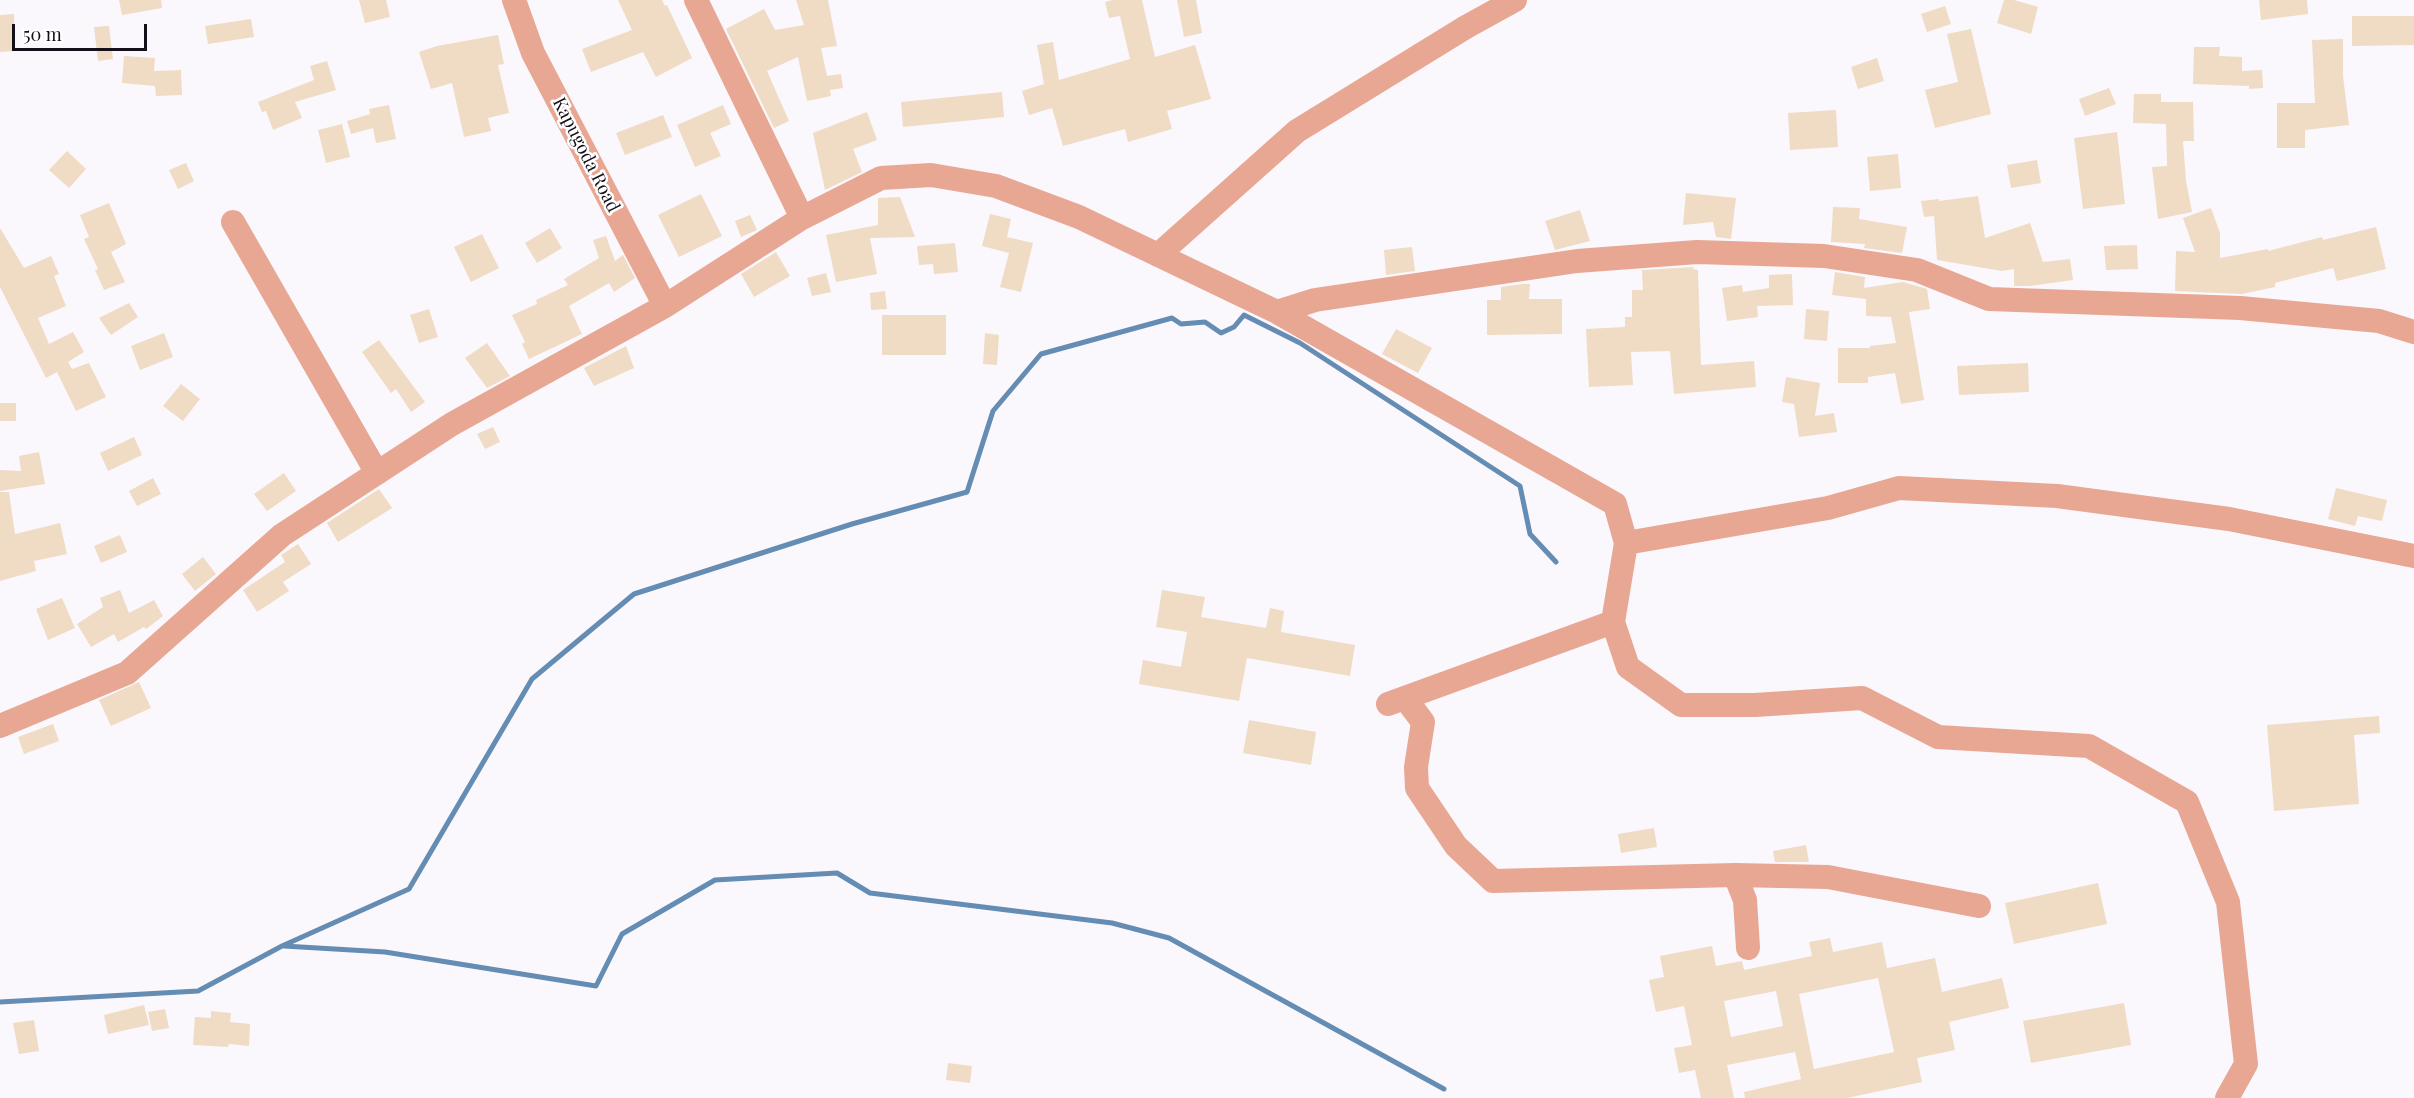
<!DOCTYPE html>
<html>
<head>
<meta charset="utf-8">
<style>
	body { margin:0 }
	#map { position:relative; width:2414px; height:1098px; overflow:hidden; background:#faf8fd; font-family:"Playfair Display",serif }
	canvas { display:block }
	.scale { position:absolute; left:12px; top:24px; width:135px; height:27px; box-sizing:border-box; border:3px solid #140f18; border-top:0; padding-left:8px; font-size:18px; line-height:21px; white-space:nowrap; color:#140f18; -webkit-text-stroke:4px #fff; paint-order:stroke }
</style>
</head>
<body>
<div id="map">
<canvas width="2414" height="1098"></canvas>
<div class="scale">50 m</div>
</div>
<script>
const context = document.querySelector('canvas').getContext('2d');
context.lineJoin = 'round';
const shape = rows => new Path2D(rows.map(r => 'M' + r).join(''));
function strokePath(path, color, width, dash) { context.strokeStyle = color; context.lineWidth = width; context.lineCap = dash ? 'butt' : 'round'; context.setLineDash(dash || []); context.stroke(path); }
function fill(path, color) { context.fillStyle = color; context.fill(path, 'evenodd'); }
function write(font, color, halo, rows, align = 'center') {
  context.font = font + ' "Playfair Display",serif'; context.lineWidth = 5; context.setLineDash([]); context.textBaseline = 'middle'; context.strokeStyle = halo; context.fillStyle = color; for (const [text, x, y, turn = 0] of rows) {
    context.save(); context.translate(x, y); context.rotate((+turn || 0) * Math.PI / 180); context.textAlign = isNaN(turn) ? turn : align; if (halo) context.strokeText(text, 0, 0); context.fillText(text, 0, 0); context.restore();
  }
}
strokePath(shape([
	[284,946,385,952,596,986,622,934,715,880,837,873,870,893,1112,923,1169,938,1444,1089],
	[0,1002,198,991,282,946,409,889,532,679,634,594,852,524,967,492,993,411,1041,354,1172,318,1181,324,1205,322,1221,333,1234,327,1244,315,1300,343,1520,486,1530,534,1556,562]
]), '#658cb3', 5);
fill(shape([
	[119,0,161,0,162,8,122,15],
	[359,0,386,0,390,17,365,23],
	[618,0,662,0,665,6,667,5,692,58,656,77,643,52,591,72,582,49,632,30],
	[796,0,828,0,837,46,821,48,827,76,841,74,843,88,830,90,831,96,807,101,798,57,767,71,789,121,774,128,726,29,764,9,775,30,804,25],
	[1113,0,1142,0,1155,57,1195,45,1211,99,1167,111,1172,129,1128,142,1125,129,1063,146,1052,108,1029,115,1022,91,1044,84,1037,45,1053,42,1059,80,1130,59,1120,16,1109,18,1105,2],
	[1177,0,1196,0,1202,33,1184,37],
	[2004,0,2014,0,2038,7,2031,34,1997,23],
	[2259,0,2307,0,2308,14,2261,20],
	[1945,6,1951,24,1927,32,1921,14],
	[14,14,15,51,0,52,0,15],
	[2352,16,2414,16,2414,45,2352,46],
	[251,19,254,37,208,44,205,26],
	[109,26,113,59,98,61,94,27],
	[1971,29,1991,114,1935,128,1925,90,1958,82,1947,34],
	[498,35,504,64,498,65,509,113,488,118,491,131,464,137,452,83,431,89,419,52,437,46],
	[2343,39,2343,76,2349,125,2305,130,2305,148,2277,148,2277,103,2315,103,2312,40],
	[2194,47,2220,47,2219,56,2242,57,2242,71,2262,70,2263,88,2249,89,2249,86,2193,84],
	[124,56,155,58,154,71,181,70,182,95,156,96,155,86,122,83],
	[1877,58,1884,81,1858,89,1851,67],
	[327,61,336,90,295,102,302,118,273,130,266,111,262,112,258,102,314,80,310,66],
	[2109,88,2116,104,2085,116,2079,99],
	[1002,92,1004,117,903,127,901,102],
	[2134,94,2161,94,2161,102,2193,102,2194,141,2183,141,2186,181,2192,212,2158,219,2152,167,2167,166,2166,124,2133,123],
	[389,105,396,139,376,143,373,128,351,134,347,121,370,114,369,109],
	[723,105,731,124,710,133,721,156,695,167,677,125],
	[1836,110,1838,147,1790,150,1788,113],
	[867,112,877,140,853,149,862,172,825,190,813,133],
	[663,115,672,137,625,155,616,133],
	[342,124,350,157,326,163,318,130],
	[2117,132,2125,204,2083,209,2074,138],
	[67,151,86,169,69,188,49,170],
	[1898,154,1901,188,1870,191,1867,157],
	[2037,160,2041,183,2011,188,2007,165],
	[186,163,194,181,178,189,169,170],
	[1686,193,1736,198,1731,239,1716,237,1713,222,1683,225],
	[701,194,722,236,679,257,658,215],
	[1978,196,1985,238,2030,223,2043,262,2070,259,2073,280,2030,286,2014,286,2014,269,2002,271,1937,260,1934,216,1924,217,1921,201,1939,199,1939,201],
	[900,197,915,237,870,238,877,274,836,282,826,235,878,225,878,198],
	[109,203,126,244,111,252,125,282,104,290,95,270,98,269,84,239,89,237,80,215],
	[1833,207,1860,208,1859,219,1907,227,1902,253,1864,248,1865,244,1831,242],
	[2211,208,2220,233,2220,258,2268,249,2268,251,2322,237,2323,240,2376,227,2386,269,2337,281,2333,268,2275,283,2275,287,2242,294,2175,291,2176,251,2195,252,2183,218],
	[1580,210,1590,241,1555,250,1545,221],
	[990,214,1011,219,1007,237,1033,243,1021,292,1000,287,1009,253,982,246],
	[750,215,757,230,741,237,735,221],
	[0,228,24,268,51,256,59,274,54,276,66,306,38,318,49,344,73,332,84,352,68,362,72,369,89,363,106,397,76,411,57,372,46,378,0,287],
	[550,228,562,248,537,263,525,243],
	[482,234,499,268,471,282,454,247],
	[606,236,615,261,623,255,635,278,614,292,609,283,569,306,582,334,529,359,522,344,525,342,512,315,537,304,536,300,568,285,564,279,599,258,593,240],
	[955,243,958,272,934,274,933,264,919,265,917,246],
	[2137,245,2138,269,2106,270,2104,246],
	[1412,247,1415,271,1386,275,1384,250],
	[776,252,790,276,754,297,741,274],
	[1694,267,1693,269,1698,270,1701,365,1754,361,1756,387,1674,394,1670,351,1631,352,1633,385,1589,387,1586,329,1625,327,1625,317,1632,317,1632,290,1643,290,1642,270],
	[1835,272,1865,277,1864,288,1903,282,1927,289,1930,309,1909,312,1924,400,1901,404,1895,373,1868,377,1868,383,1838,383,1838,348,1870,348,1870,346,1896,343,1891,317,1866,316,1866,299,1832,295],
	[826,273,831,292,812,296,807,278],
	[1792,274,1793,305,1757,306,1758,317,1727,321,1722,288,1742,285,1743,292,1769,288,1769,275],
	[1522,284,1530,284,1529,299,1562,299,1562,334,1487,335,1487,300,1501,300,1501,287],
	[885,291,887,309,871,310,870,293],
	[129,303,138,317,111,335,99,318],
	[429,309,438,337,419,343,410,315],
	[1806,309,1829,311,1827,341,1804,339],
	[882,315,946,315,946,355,882,355],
	[1396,329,1432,348,1418,373,1382,354],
	[164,333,173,357,140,370,131,346],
	[985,333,999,335,997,365,983,364],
	[379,340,425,402,411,412,396,389,391,393,362,352],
	[487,343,510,376,487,388,465,358],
	[626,346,634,368,594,386,584,368],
	[2028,363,2029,392,1959,395,1957,366],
	[1786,377,1820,383,1815,416,1834,413,1837,432,1799,437,1794,404,1782,402],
	[181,384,200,399,183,421,163,406],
	[0,403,16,403,16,421,0,421],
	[493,427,500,442,485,449,477,434],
	[134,437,142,455,108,471,100,453],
	[39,452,45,484,0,491,0,470,21,471,19,456],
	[284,473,296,491,267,511,254,494],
	[153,478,161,494,137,506,129,491],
	[2336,488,2387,500,2382,521,2358,516,2355,526,2328,519],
	[379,489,392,508,338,542,327,523],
	[0,492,9,492,15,534,60,523,67,554,34,561,36,571,0,581],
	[120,535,127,552,101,563,94,546],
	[298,544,311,564,283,582,289,591,257,612,243,590,285,562,281,555],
	[203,557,216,574,195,591,182,574],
	[120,590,129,613,154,600,163,616,146,629,144,627,118,642,114,634,91,647,77,624,103,607,100,598],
	[1162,590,1205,597,1201,617,1266,628,1270,608,1284,611,1281,632,1355,645,1350,676,1247,658,1239,701,1139,684,1143,660,1181,667,1187,632,1156,627],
	[62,598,75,628,48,640,36,609],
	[139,682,151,708,111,726,99,700],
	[2379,716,2380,733,2354,735,2359,804,2274,811,2267,725],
	[1249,720,1316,732,1311,765,1243,753],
	[53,724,59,741,24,754,18,737],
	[1654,828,1657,847,1621,853,1618,834],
	[1806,845,1809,862,1775,862,1773,851],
	[2098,883,2107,924,2014,944,2005,903],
	[1830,938,1833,952,1882,942,1887,968,1935,958,1942,992,2002,978,2009,1008,1949,1022,1955,1050,1917,1058,1922,1082,1847,1098,1745,1098,1744,1092,1801,1079,1795,1052,1727,1065,1734,1098,1701,1098,1695,1070,1679,1073,1674,1048,1692,1045,1684,1006,1656,1012,1649,980,1664,977,1660,956,1712,946,1716,966,1742,961,1744,970,1812,956,1809,942],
	[1878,978,1894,1052,1814,1069,1799,994],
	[1776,991,1783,1026,1731,1037,1724,1001],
	[2124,1003,2131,1045,2031,1063,2023,1021],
	[144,1005,149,1025,108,1034,104,1015],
	[165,1009,169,1028,152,1031,148,1012],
	[211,1011,231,1013,230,1022,250,1024,249,1046,229,1044,228,1047,193,1045,195,1017,211,1018],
	[34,1020,39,1051,19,1054,13,1023],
	[948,1063,972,1066,970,1083,946,1080]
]), '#f0dbc5');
strokePath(shape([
	[514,0,533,53,665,306],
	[696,0,802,218],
	[233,222,377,473],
	[1158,255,1297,131,1466,27,1515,0],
	[1277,312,1315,300,1577,261,1697,252,1824,256,1917,270,1989,299,2240,308,2379,321,2414,332],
	[1626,543,1828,508,1899,488,2057,496,2229,519,2414,556],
	[1405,698,1423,722,1416,767,1417,788,1456,846,1493,881,1735,875,1828,877,1979,906],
	[1388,704,1613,622],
	[0,726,127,673,282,535,452,424,665,306,802,218,881,178,931,175,996,186,1079,217,1277,312,1615,504,1626,543,1613,622,1628,667,1681,705,1755,705,1862,698,1938,737,2089,746,2187,802,2228,902,2246,1064,2227,1098],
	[1735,875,1745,900,1748,948]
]), '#e7a793', 24);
write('18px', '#140f18', '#fff', [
	["Kapugoda Road",586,155,63]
]);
</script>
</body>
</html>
